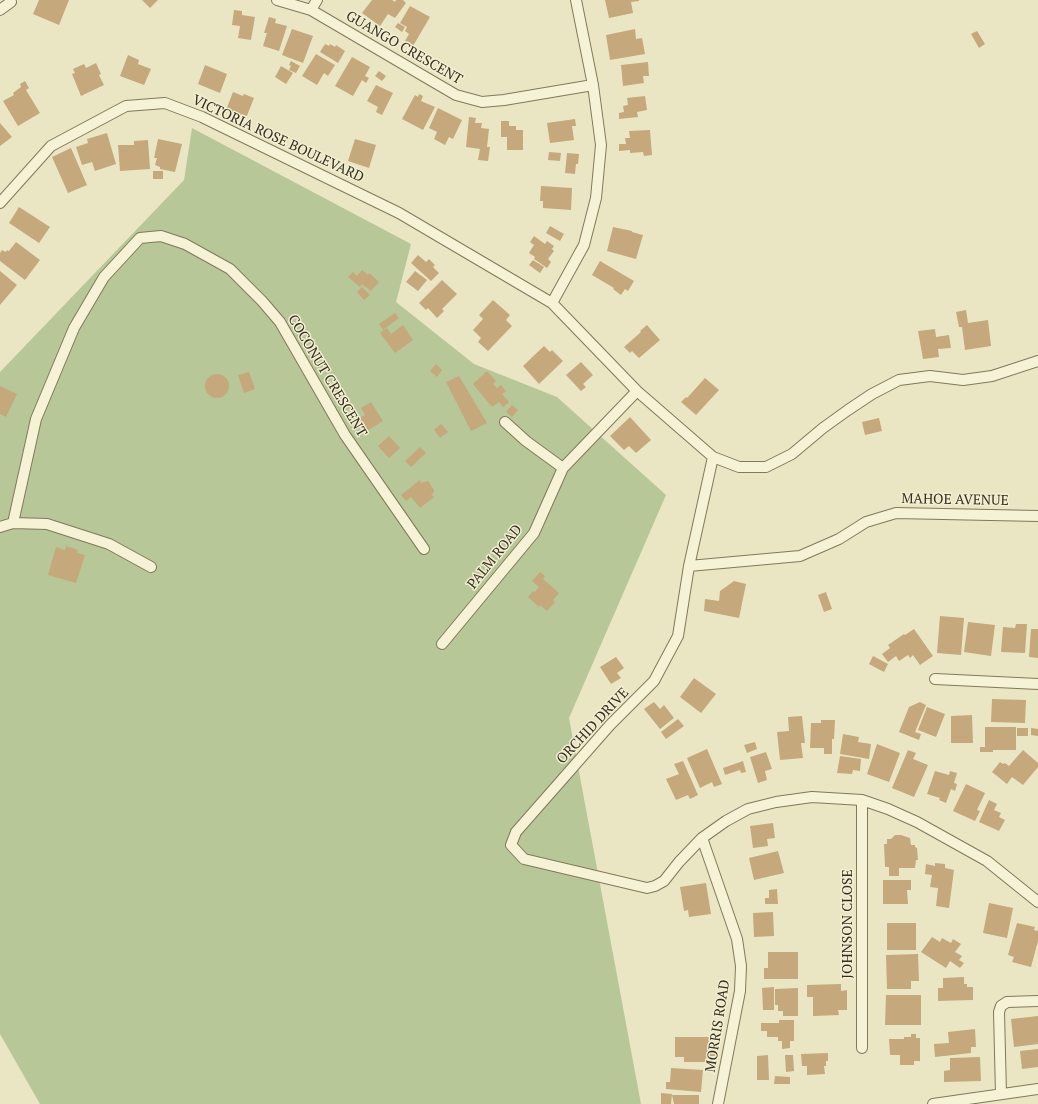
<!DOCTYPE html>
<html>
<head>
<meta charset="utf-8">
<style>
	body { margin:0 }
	canvas { display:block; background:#eae6c3 }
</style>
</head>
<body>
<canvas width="1038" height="1104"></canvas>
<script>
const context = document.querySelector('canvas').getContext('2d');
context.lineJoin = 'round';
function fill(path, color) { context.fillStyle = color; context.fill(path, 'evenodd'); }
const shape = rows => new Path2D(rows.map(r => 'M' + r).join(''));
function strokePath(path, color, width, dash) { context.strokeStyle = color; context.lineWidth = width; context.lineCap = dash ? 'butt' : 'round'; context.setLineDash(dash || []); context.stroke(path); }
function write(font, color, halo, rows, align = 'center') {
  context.font = font + ' "PT Serif",serif'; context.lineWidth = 3; context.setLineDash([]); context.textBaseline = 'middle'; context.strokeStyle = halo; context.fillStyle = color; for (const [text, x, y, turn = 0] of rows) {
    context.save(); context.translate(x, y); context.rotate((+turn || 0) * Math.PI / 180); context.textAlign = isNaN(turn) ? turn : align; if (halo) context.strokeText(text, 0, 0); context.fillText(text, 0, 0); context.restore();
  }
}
fill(shape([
	[192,128,411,244,396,302,474,364,557,397,666,495,569,718,641,1104,40,1104,0,1034,0,372,184,180]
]), '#b8c798');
fill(shape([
	[39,0,69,0,59,25,33,14],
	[142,0,158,0,150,8],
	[372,0,392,0,395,2,396,0,403,0,406,3,395,18,388,14,380,26,362,13],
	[605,0,639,0,639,1,631,2,633,13,609,18],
	[410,6,430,17,413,46,405,41,409,34,405,31,407,27,400,23],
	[234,10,242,11,242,15,255,17,251,40,238,38,240,26,232,25],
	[269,17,276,19,275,23,287,26,279,51,263,46,267,33,264,33],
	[398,23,405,27,402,32,395,27],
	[292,29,313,36,303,63,282,55],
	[635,29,636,39,642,38,645,54,610,60,606,35],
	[977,31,985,44,979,48,971,34],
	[325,44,329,46,330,44,335,47,336,45,345,51,338,63,320,52],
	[316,54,335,65,328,76,324,73,317,85,302,76],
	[128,55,139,60,138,64,151,69,144,85,120,76],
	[352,57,370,67,365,76,369,78,366,83,362,80,353,96,335,86],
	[291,61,300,66,296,73,289,70,291,66,289,65],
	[648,62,649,76,643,76,644,83,623,86,621,65],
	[96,63,101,74,99,75,104,85,81,96,72,74,75,73,73,69,84,64,86,68],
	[205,65,227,74,220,93,198,84],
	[281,66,293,73,286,84,275,77],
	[379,71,386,76,382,81,375,76],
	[25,81,29,88,26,90,40,113,18,126,3,101,14,95,13,93,21,87,20,84],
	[376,85,393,93,382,115,376,112,378,107,367,101],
	[233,92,243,96,244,94,254,98,246,118,226,110],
	[419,94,423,96,421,101,435,107,423,130,402,119,415,95,418,97],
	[645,96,647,110,637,112,638,117,619,119,619,113,624,112,623,106,628,105,627,98],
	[438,108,462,120,453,139,449,137,445,145,434,139,437,132,429,128],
	[469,117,476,118,475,123,482,123,481,128,489,129,487,147,490,147,488,161,478,160,480,149,466,147],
	[575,119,576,126,572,126,574,140,550,143,547,123],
	[501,121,509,121,509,126,516,126,516,130,523,130,523,150,507,150,507,137,501,137],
	[0,123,12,137,0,146],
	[650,130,652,155,644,156,643,152,630,153,630,150,619,151,619,144,626,144,625,138,630,138,629,131],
	[107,133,116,164,95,171,92,162,82,165,76,147,88,143,87,139],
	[158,139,182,144,175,172,160,169,160,167,155,165,157,158,154,158],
	[355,139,376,145,369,168,348,161],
	[148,140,150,169,120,171,118,145,134,145,134,141],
	[71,148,87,185,68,193,52,157],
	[549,152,561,153,560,161,548,160],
	[567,153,579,154,578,164,576,164,575,174,565,173],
	[153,171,163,171,163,179,153,179],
	[541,186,572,188,571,210,543,208,543,201,540,201],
	[19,207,50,227,39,243,9,223],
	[550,226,564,234,560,241,546,233],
	[613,227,632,231,632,232,643,235,636,259,607,251],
	[534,236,545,244,547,241,554,246,552,249,554,251,548,259,551,262,547,268,534,259,535,257,529,253,534,245,530,242],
	[16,242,40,260,25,280,0,261,0,253,2,250,6,252,7,250,9,251],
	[418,255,426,262,429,259,435,265,433,267,439,273,431,281,411,263],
	[533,260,544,267,540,273,529,265],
	[600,261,634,281,628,291,625,289,621,295,613,289,614,288,592,275],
	[362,270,368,275,369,273,379,282,371,291,362,284,360,287,348,277,353,272,357,276],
	[0,271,17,285,0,305],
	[415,271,427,280,418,291,406,282],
	[442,280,457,294,442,309,444,311,437,318,428,308,426,310,419,303],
	[362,287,370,295,364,300,357,292],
	[493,300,510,315,506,320,512,326,488,351,478,342,481,338,473,330,483,319,479,315],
	[966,310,968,323,988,320,991,346,965,350,962,327,959,327,956,312],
	[395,313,399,318,383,330,379,324],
	[403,325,413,340,395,353,380,333,387,328,391,334],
	[647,325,660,340,639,358,632,351,630,353,624,347,641,332,640,331],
	[935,329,936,337,949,335,951,348,938,349,939,357,923,359,918,331],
	[544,346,550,352,552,350,563,361,539,384,523,366],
	[581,362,593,375,583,384,586,387,581,391,566,375],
	[436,364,442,370,437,377,430,371],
	[487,371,496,381,493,384,497,388,501,385,506,391,502,394,509,402,503,407,499,402,492,407,473,384],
	[249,372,255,389,244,393,238,375],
	'205 386a12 12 0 1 1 24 0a12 12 0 1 1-24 0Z',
	[459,376,487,423,471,431,446,382],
	[705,378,719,390,696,415,681,402,686,397,687,398],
	[0,386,17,394,6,417,0,414],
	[371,402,383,421,365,432,358,419,365,415,361,408],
	[512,405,518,410,512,417,506,412],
	[630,417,651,440,636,453,629,446,624,450,610,436],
	[879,418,882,431,865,435,862,422],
	[441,424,448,432,440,438,434,430],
	[389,436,400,448,389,458,378,446],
	[420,447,426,453,411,467,405,461],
	[420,480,421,483,428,481,434,490,434,493,431,494,434,497,420,508,411,497,406,501,401,495],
	[66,546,78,550,77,553,85,555,76,583,48,575,56,547,65,550],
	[540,572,545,576,543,579,559,593,553,600,555,602,547,611,540,605,539,607,528,597,533,591,535,592,539,587,532,581],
	[734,581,746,584,739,618,704,611,705,599,719,601,720,591],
	[826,592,832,609,824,612,818,595],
	[940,616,964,618,961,655,937,653],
	[968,622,995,625,991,656,964,652],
	[1016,624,1027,624,1025,653,1001,652,1003,627,1015,628],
	[914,629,933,656,920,665,913,655,910,658,908,655,899,661,896,656,888,662,882,654,890,648,888,645,904,634,905,635],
	[1031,629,1038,629,1038,658,1029,657],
	[873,656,888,664,884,672,869,664],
	[616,657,624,668,617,673,621,678,611,684,600,667],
	[694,678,716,694,701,713,680,697],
	[992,699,1026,700,1025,723,991,722],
	[654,702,660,709,664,705,674,718,660,729,644,709],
	[920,702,926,705,915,732,921,734,919,740,899,732,909,707],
	[927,707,945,714,936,737,918,730],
	[972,715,973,743,951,743,951,716],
	[802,716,805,743,801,743,803,758,780,760,777,732,789,731,788,717],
	[678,719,684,726,666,739,661,732],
	[821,720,835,720,834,739,832,739,832,754,824,754,824,748,810,748,811,723,821,723],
	[985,727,1016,727,1016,750,993,750,993,752,980,752,980,747,985,747],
	[1017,728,1028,728,1028,736,1017,736],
	[1031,728,1038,729,1038,736,1031,735],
	[843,734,859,737,858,742,871,744,869,759,840,754],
	[755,742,757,749,747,753,744,745],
	[877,744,900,753,889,782,867,774],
	[707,749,722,784,714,787,712,782,700,788,687,758],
	[908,750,916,753,913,759,928,765,914,797,892,788],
	[1023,750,1038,763,1038,767,1023,785,1012,777,1007,784,992,772,1000,762,1003,764,1005,763,1009,766],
	[766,752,772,769,765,771,767,780,758,783,750,757],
	[840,756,861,759,860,771,853,770,852,774,837,773],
	[683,761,698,795,690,799,688,795,676,800,666,779,679,774,674,764],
	[743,761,746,772,741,773,740,770,725,775,723,768],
	[935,771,949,775,950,771,957,773,954,783,957,784,955,791,951,789,946,803,939,800,940,798,927,794],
	[966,784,985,793,977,810,980,811,975,821,953,811],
	[989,800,997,804,994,810,1001,813,999,817,1005,820,999,831,979,822],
	[773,823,775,838,767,839,768,846,753,848,750,826],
	[895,835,901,835,910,838,911,845,915,845,915,847,917,848,918,860,916,860,915,868,899,868,899,876,889,876,889,867,885,867,884,844,887,844,887,839,891,839],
	[778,851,784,873,754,880,749,858],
	[935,863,945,864,945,868,954,870,949,908,936,906,938,888,930,887,932,875,925,874,926,864,935,866],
	[883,880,911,880,911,890,907,890,908,904,883,904],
	[706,883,711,914,689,917,688,910,684,911,680,887],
	[777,889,778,904,765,904,765,898,769,898,769,890],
	[989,903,1013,908,1007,938,983,933],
	[773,912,774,936,754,937,753,913],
	[887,923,916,923,916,950,887,950],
	[1017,923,1035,927,1034,930,1038,931,1038,941,1031,967,1012,962,1014,957,1008,955],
	[932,937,940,942,942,938,951,943,953,939,961,944,955,952,962,956,959,960,964,963,960,968,950,961,946,968,921,952],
	[768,952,798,952,798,979,764,979,764,968,768,968],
	[918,954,919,981,911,981,911,989,887,989,886,955],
	[964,977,964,984,967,984,967,987,973,987,973,1000,938,1001,938,988,943,988,943,978],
	[841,984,841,991,847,990,847,1010,838,1010,839,1015,813,1016,813,997,807,997,807,985],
	[774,987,774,1010,763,1010,762,988],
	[798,988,798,1016,783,1016,783,1011,778,1011,778,1005,775,1005,775,989],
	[886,995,921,995,921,1025,885,1025],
	[1038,1016,1038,1044,1014,1047,1011,1019],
	[779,1020,794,1020,794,1041,790,1041,790,1048,782,1049,782,1041,778,1041,778,1037,767,1037,767,1031,761,1031,761,1023,779,1023],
	[975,1029,976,1047,971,1047,971,1053,935,1057,934,1044,949,1043,948,1032],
	[911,1034,916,1034,916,1038,920,1038,920,1061,914,1061,914,1065,900,1065,900,1055,890,1055,889,1039,904,1039,904,1037,911,1037],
	[675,1037,709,1037,710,1044,715,1044,716,1056,710,1056,710,1062,684,1062,684,1057,675,1057],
	[1038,1049,1038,1067,1022,1069,1020,1051],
	[828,1053,828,1061,826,1061,826,1066,824,1066,825,1074,807,1075,807,1066,802,1066,801,1054],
	[768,1055,769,1080,757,1080,757,1056],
	[785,1055,793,1055,794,1071,786,1072],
	[980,1057,981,1081,944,1082,944,1071,950,1070,950,1058],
	[671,1068,703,1070,701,1092,666,1089,666,1082,670,1082],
	[775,1076,790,1077,790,1084,774,1084],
	[661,1093,672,1094,671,1104,661,1104],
	[672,1095,699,1095,699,1104,674,1104]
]), '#c5a87c');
const street = shape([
	[277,0,311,10,456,95,482,102,504,100,593,85],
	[0,10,11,2],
	[311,10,317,0],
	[0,203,51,146,126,106,165,103,202,117,399,213,552,303,637,391,713,457,739,467,766,467,792,454,823,428,848,410,872,394,899,380,930,376,963,380,992,376,1038,361],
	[552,303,584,245,596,198,601,145,593,85,576,0],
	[505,422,526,441,563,468],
	[713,457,689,566,678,636,654,681,610,725,516,832,511,845,524,859,647,888,655,886,664,881,679,862,702,838,726,821,748,809,776,802,812,797,862,800,888,809,917,822,987,861,1038,902],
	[13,523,36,419,74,328,104,277,140,238,161,236,185,244,230,269,262,301,280,322,345,435,424,549],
	[0,527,13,523,47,524,109,544,151,567],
	[689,566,800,556,839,539,866,522,896,513,1038,516],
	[442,644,534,533,563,468,637,391],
	[935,679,1038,684],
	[862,800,862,1048],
	[702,838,737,939,741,966,740,991,718,1104],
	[1001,1094,999,1012,1001,1006,1007,1002,1038,1001],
	[933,1104,1038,1089]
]);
strokePath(street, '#82785b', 12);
strokePath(street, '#f5f2d5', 10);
write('14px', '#342d1e', '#f2efd2', [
	["GUANGO CRESCENT",404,48,30],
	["VICTORIA ROSE BOULEVARD",278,139,25],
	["COCONUT CRESCENT",327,376,59],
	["MAHOE AVENUE",955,500,1],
	["PALM ROAD",495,557,-51],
	["ORCHID DRIVE",593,726,-47],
	["JOHNSON CLOSE",848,924,-90],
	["MORRIS ROAD",718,1026,-81]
]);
</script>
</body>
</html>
